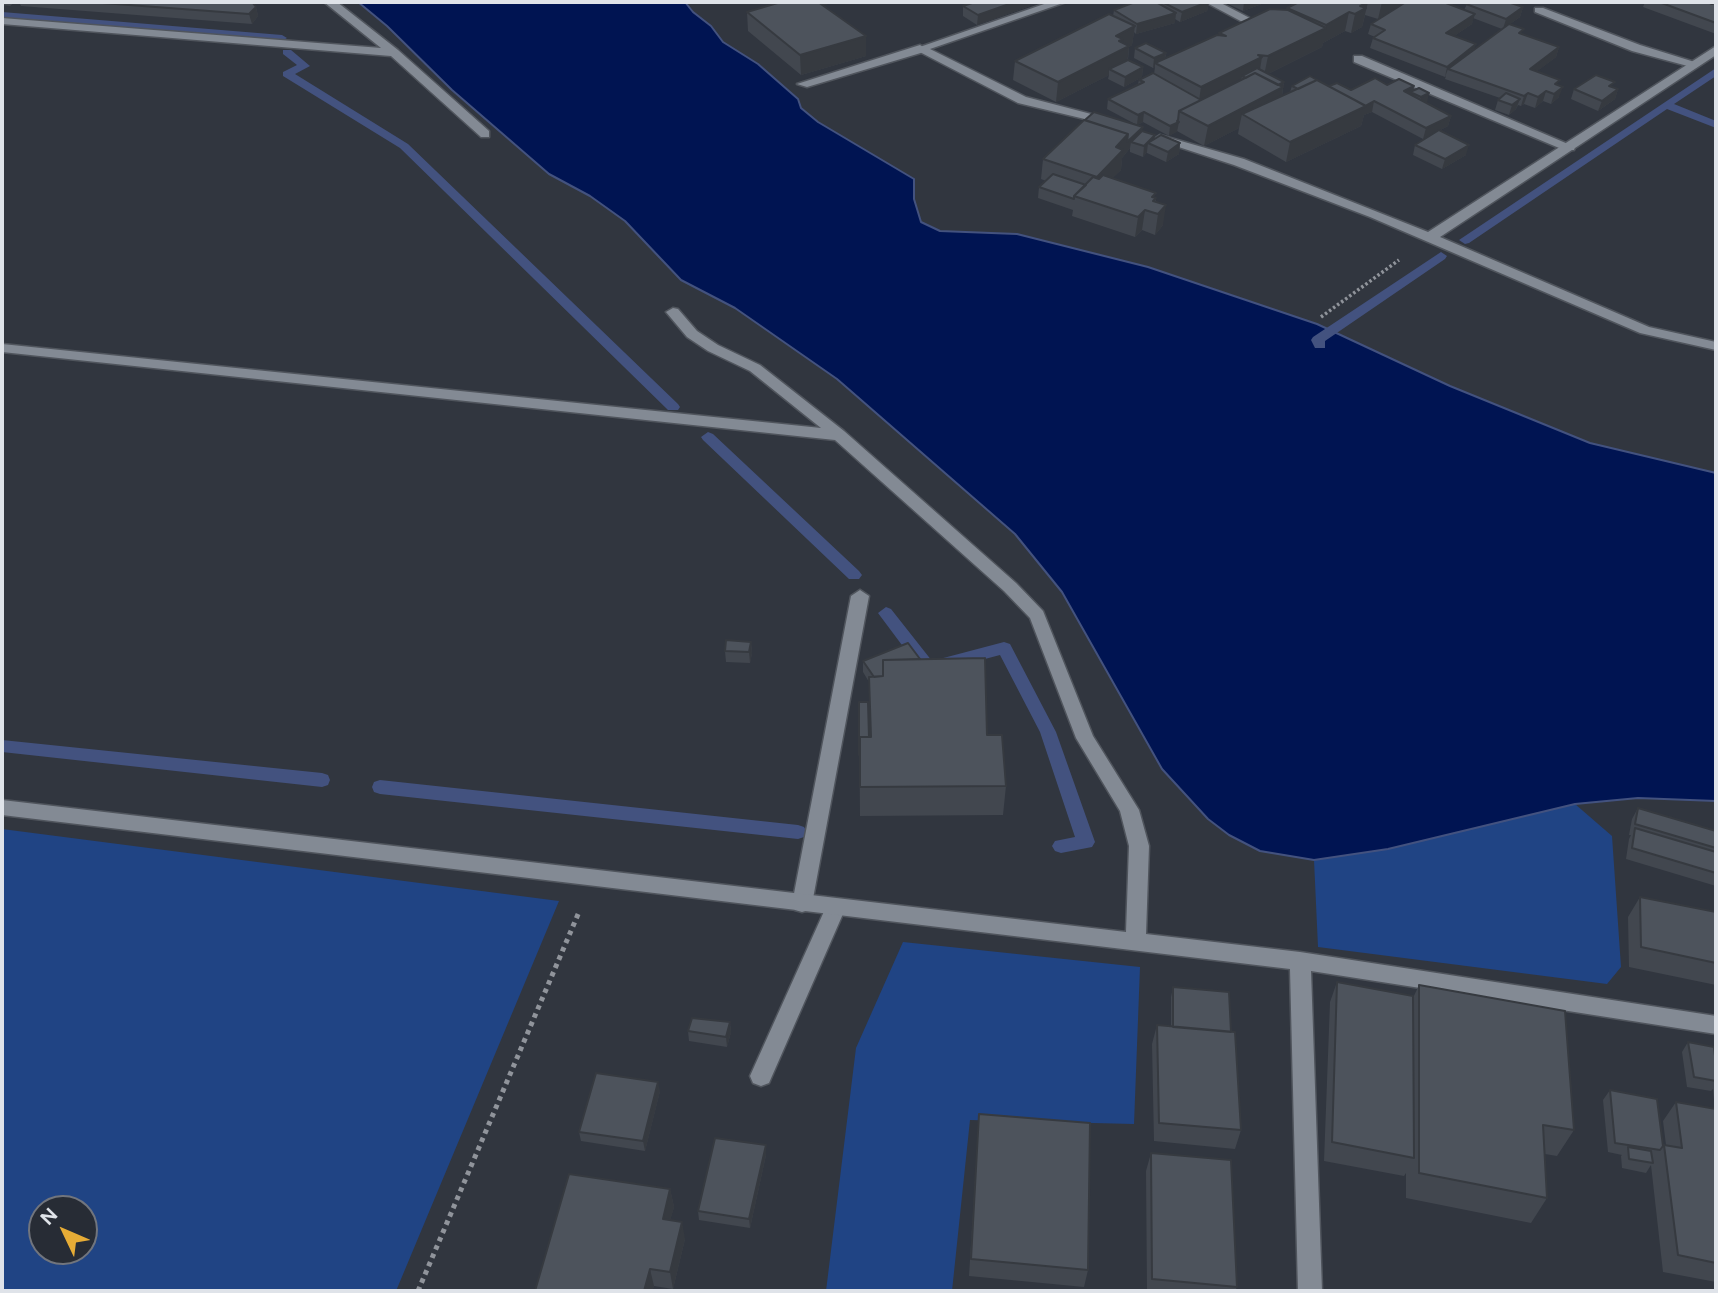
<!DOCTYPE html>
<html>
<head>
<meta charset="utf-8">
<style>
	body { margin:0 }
	#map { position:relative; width:1718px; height:1293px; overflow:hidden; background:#31363f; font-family:Figtree,sans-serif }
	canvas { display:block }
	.frame { position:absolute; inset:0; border:4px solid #dfe3e9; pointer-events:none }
	.north { position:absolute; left:28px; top:1195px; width:70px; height:70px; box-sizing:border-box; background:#272c35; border:2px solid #71757d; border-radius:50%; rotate:314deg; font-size:19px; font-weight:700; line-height:28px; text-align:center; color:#dfe3e9 }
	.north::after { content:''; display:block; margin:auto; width:24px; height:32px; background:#e6ac36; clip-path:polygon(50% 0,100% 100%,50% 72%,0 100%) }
</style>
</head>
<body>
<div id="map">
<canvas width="1718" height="1293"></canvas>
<div class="frame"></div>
<div class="north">N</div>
</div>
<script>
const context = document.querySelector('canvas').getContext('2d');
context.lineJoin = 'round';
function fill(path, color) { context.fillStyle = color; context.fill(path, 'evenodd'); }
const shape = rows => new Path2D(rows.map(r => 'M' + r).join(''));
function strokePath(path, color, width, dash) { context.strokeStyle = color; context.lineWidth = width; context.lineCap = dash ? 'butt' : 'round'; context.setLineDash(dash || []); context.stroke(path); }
fill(shape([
	[1575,804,1612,836,1621,967,1607,984,1318,947,1314,860,1388,849],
	[2,829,559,901,396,1291,2,1291],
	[42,1209,84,1209,84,1251,42,1251],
	[903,942,1140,967,1134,1124,970,1120,952,1291,826,1291,856,1048]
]), '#204484');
const water = shape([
	[358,2,685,2,693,12,711,26,723,42,758,64,798,99,801,108,818,122,914,179,914,199,921,222,940,231,1017,234,1148,267,1317,324,1450,386,1590,443,1716,473,1716,801,1638,798,1575,804,1388,849,1314,860,1260,851,1229,835,1208,819,1162,769,1062,592,1015,534,837,379,735,308,681,280,625,221,590,196,549,174,452,90,387,26,358,2]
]);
fill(water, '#001452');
strokePath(water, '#43527f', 2);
fill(shape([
	[2,12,282,35,287,38,282,41,2,18,2,12],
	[283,50,291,50,310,66,295,74,408,144,678,404,680,407,678,410,668,410,400,148,283,76,283,72,297,65,283,54,283,50],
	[1716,68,1716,76,1674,104,1716,121,1716,128,1667,109,1469,243,1465,244,1459,240,1716,68],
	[1441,252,1447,256,1445,259,1325,341,1325,348,1315,348,1311,340,1313,337,1441,252],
	[708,432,713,434,859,571,862,575,859,579,849,579,703,440,701,437,708,432],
	[886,607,891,609,932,661,1004,642,1010,644,1056,732,1095,842,1092,847,1061,853,1055,851,1052,846,1055,841,1075,837,1040,732,1000,655,928,674,922,672,878,613,886,607],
	[2,740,322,773,328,775,330,780,328,785,322,787,2,752,2,740],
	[380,780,798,825,804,827,807,832,804,837,798,839,380,794,374,792,372,787,374,782,380,780]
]), '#43527f');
const service = shape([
	[1535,8,1543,8,1640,45,1701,64,1695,68,1632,51,1535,12,1535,8],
	[920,45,926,49,924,52,807,87,797,84,920,45],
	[1354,56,1362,56,1575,147,1574,150,1564,150,1354,62,1354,56],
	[860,590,869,596,812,904,809,910,802,912,795,910,792,904,851,596,860,590],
	[836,899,843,901,846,907,772,1076,769,1083,761,1086,753,1083,750,1076,826,907,829,901,836,899]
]);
const minor = shape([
	[324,2,337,2,398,50,489,131,489,137,481,137,391,56,2,24,2,18,381,48,324,2],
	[1050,2,1066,2,930,49,1026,97,1114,120,1114,126,1018,103,914,49,1050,2],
	[1205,2,1219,2,1265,26,1254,32,1246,32,1244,30,1250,26,1205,2],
	[1716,46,1716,55,1440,237,1649,327,1716,342,1716,350,1640,333,1370,217,1234,165,1154,139,1160,135,1244,159,1428,232,1716,46],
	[673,308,678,309,697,331,718,345,760,365,844,431,1016,583,1043,611,1093,736,1139,810,1149,846,1146,934,1300,952,1716,1016,1716,1034,1311,971,1322,1291,1298,1291,1290,969,2,815,2,800,1126,932,1129,846,1120,811,1076,738,1030,618,1004,591,835,440,2,352,2,344,821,428,750,371,708,351,687,337,666,312,673,308]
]);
strokePath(service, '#50555d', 3);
strokePath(minor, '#50555d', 3);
strokePath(shape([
	[1321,317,1399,260]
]), '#90949b', 3.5, [2.5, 2.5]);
strokePath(shape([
	[418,1291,579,912]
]), '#90949b', 5, [4.5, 4.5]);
fill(service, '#838a94');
fill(minor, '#838a94');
fill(shape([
	[2,2,15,2,10,6,2,5],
	[19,2,252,2,256,7,258,16,252,24,21,6],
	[779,2,837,2,823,5,866,56,801,75,748,31,747,12],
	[961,2,1030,2,1030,6,977,25,963,16,963,6,966,5],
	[1135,2,1209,2,1207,11,1180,22,1175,19,1175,23,1136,34,1134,32,1132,45,1129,47,1128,60,1143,67,1142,77,1124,87,1108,79,1109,75,1056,102,1013,80,1015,61,1113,16,1114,10],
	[1224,2,1267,2,1243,11],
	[1299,2,1405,2,1378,19,1365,15,1362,27,1351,33,1345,31,1323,43,1322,47,1268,74,1284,82,1282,96,1290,92,1292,86,1329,86,1351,90,1387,85,1413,91,1427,103,1451,116,1448,126,1423,139,1372,112,1364,115,1361,126,1286,162,1238,134,1239,128,1204,146,1177,131,1169,136,1143,122,1137,125,1107,109,1108,99,1138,84,1139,80,1154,74,1155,67,1153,68,1134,58,1135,48,1166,53,1165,59,1219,35,1219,33,1287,10,1287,8],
	[1406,2,1453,2,1452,6,1464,10,1467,4,1464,2,1508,2,1523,7,1520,17,1510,24,1523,34,1559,47,1556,57,1537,71,1558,86,1559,97,1551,104,1543,101,1535,108,1524,104,1521,106,1518,105,1516,109,1509,115,1495,110,1498,100,1500,98,1445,79,1446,76,1445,77,1370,48,1373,38,1375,37,1368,34,1371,24],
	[1473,18,1502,29,1475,49,1454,36,1472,24],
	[1645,2,1707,2,1712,4,1714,2,1713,2,1716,2,1716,34,1643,7],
	[1613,87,1618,89,1615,99,1598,111,1571,99,1574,89],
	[1142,131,1154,139,1180,143,1179,154,1166,162,1147,153,1147,152,1143,157,1130,152,1130,148,1122,158,1121,170,1112,178,1155,198,1163,225,1155,235,1142,230,1135,237,1072,216,1073,210,1038,198,1039,187,1046,181,1041,179,1043,159],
	[1415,145,1466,155,1442,169,1413,155],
	[751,642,752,653,750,663,726,662,725,651],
	[920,659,987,735,1006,786,1003,815,860,816,859,702,869,737,870,737,869,682,863,672,863,661],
	[1638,808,1716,831,1716,886,1626,859,1629,839,1631,835,1629,835,1632,819],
	[1640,897,1716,912,1716,985,1629,967,1628,917],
	[1337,982,1413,998,1419,985,1574,1130,1557,1156,1545,1154,1547,1198,1531,1223,1406,1198,1406,1173,1404,1176,1324,1161,1330,1002],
	[1173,987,1231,1032,1241,1130,1235,1149,1154,1141,1152,1044,1157,1025,1171,1026,1171,997],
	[730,1022,731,1032,727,1047,689,1041,688,1031],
	[1688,1042,1714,1049,1716,1047,1716,1100,1714,1100,1713,1089,1711,1091,1687,1087,1682,1052],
	[1610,1090,1663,1146,1666,1145,1663,1121,1676,1102,1716,1109,1716,1282,1663,1272,1651,1165,1646,1173,1622,1168,1621,1156,1622,1155,1608,1152,1603,1100],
	[660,1091,645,1151,581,1141,579,1132],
	[979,1114,1088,1270,1084,1287,969,1276],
	[766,1145,766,1155,750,1228,699,1220,698,1211],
	[1151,1153,1237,1287,1235,1291,1147,1291,1146,1171],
	[670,1189,674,1207,670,1220,685,1239,673,1289,654,1286,652,1291,535,1291]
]), '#42474f');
fill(shape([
	[793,2,837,2,793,13],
	[1015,2,1030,2,1030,6,977,25,978,15],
	[1209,2,1207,11,1180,22,1182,12],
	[1244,2,1267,2,1243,11],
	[1367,2,1368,2,1362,27,1351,33,1355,14,1360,6],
	[1382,2,1405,2,1378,19],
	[256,7,258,16,252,24,249,14],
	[1523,7,1520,17,1503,29,1506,19],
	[1349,12,1345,31,1323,43,1322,47,1264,76,1268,56,1325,28,1326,25],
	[1176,13,1175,23,1136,34,1137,24],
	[1475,14,1472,24,1444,43,1446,33],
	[1135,26,1132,45,1129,47,1127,65,1109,69,1109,75,1056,102,1058,82,1116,36],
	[866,36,866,56,801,75,800,55],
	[1476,44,1473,54,1448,69,1445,77,1447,67],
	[1559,47,1556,57,1527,79,1530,69],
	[1166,53,1164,63,1155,63,1155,67,1153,68,1154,58],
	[1262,57,1259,76,1242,76,1240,86,1198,107,1201,87],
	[1143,67,1142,77,1124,87,1125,77],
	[1284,82,1280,107,1242,114,1239,128,1204,146,1208,126,1269,89],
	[1414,86,1413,93,1410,92,1409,98,1404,91],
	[1563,87,1559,97,1551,104,1554,94],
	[1618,89,1615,99,1598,111,1602,101],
	[1546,91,1543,101,1535,108,1538,97],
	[1429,93,1427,103,1418,108,1421,97],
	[1528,93,1524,104,1521,106,1524,96],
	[1520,99,1516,109,1509,115,1512,105],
	[1374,101,1372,112,1364,115,1361,126,1286,162,1290,142],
	[1144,112,1143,122,1137,125,1138,115],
	[1451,116,1448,126,1423,139,1426,128],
	[1178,120,1177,123,1179,122,1177,132,1169,136,1170,126],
	[1143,127,1141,138,1131,142,1130,148,1122,158,1121,170,1094,197,1097,177,1116,147,1128,134],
	[1155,135,1154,145,1148,143,1147,152,1143,157,1144,146],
	[1180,143,1179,154,1166,162,1168,152],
	[1469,145,1466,155,1442,169,1445,159],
	[1166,205,1163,225,1155,235,1158,214],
	[1145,210,1142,230,1135,237,1138,217],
	[751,642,752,653,750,663,749,652],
	[730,1022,731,1032,727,1047,726,1037],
	[658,1082,660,1091,645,1151,643,1141],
	[766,1145,766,1155,750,1228,749,1219],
	[670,1189,674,1207,666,1236,663,1219],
	[682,1222,685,1239,673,1289,670,1272],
	[650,1269,654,1286,652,1291,644,1291]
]), '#363a40');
const building = shape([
	[89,2,252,2,256,7,249,14,89,2],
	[781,2,818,2,866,36,800,55,747,12,781,2],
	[975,2,1015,2,978,15,963,6,975,2],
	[1135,2,1156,2,1176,13,1137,24,1114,10,1135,2],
	[1162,2,1208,2,1182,12,1162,2],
	[1299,2,1367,2,1360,6,1366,8,1355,14,1349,12,1326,25,1287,8,1299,2],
	[1406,2,1448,2,1446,3,1475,14,1446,33,1476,44,1447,67,1373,38,1385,30,1371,24,1406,2],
	[1469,2,1508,2,1523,7,1506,19,1466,4,1469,2],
	[1659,2,1707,2,1712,4,1716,2,1716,23,1659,2],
	[1270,9,1288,10,1326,28,1268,56,1258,55,1262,57,1201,87,1155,63,1217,35,1226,36,1219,33,1270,9],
	[1109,14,1135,26,1116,36,1123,39,1119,41,1129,46,1058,82,1015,61,1109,14],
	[1509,24,1524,29,1519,33,1559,47,1530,69,1560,80,1555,84,1563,87,1554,94,1546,91,1538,97,1528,93,1524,96,1448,69,1509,24],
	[1146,43,1166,53,1154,58,1135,48,1146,43],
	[1128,60,1143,67,1125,77,1109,69,1128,60],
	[1257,68,1284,82,1278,85,1255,73,1246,78,1242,76,1257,68],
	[1153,73,1201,100,1179,111,1178,120,1177,121,1179,122,1170,126,1144,112,1138,115,1108,99,1144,82,1139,80,1153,73],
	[1255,73,1283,87,1208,126,1179,111,1255,73],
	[1596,75,1615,82,1609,86,1618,89,1602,101,1574,89,1596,75],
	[1310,76,1317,80,1298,89,1292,86,1310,76],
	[1375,78,1387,85,1399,79,1414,86,1404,91,1451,116,1426,128,1374,101,1365,106,1329,86,1337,83,1351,90,1375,78],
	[1317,80,1366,106,1290,142,1242,114,1317,80],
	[1419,88,1429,93,1421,97,1410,92,1419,88],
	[1506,93,1520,99,1512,105,1498,100,1506,93],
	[1094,112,1143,127,1127,142,1128,134,1085,120,1094,112],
	[1084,120,1128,134,1116,147,1123,150,1097,177,1043,159,1084,120],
	[1439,130,1469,145,1445,159,1415,145,1439,130],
	[1142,131,1155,135,1144,146,1131,142,1142,131],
	[1161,135,1180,143,1168,152,1148,143,1161,135],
	[1053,174,1086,185,1074,196,1074,199,1039,187,1053,174],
	[1103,175,1156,193,1152,197,1156,198,1153,201,1166,205,1158,214,1145,210,1138,217,1074,196,1093,177,1099,179,1103,175],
	[726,640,751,642,749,652,725,651,726,640],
	[908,643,920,659,883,660,883,676,874,677,863,661,908,643],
	[985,658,987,735,1002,735,1006,786,860,787,860,737,871,737,869,677,883,676,883,660,985,658],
	[859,702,868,702,869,737,860,737,859,755,859,702],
	[1638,808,1716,831,1716,848,1635,824,1638,808],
	[1635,828,1716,852,1716,873,1632,848,1635,828],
	[1640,897,1716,912,1716,963,1641,947,1640,897],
	[1337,982,1413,996,1414,1158,1332,1142,1337,982],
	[1419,985,1565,1011,1574,1130,1543,1125,1547,1198,1419,1173,1419,985],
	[1173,987,1229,992,1231,1032,1173,1027,1173,987],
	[692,1018,730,1022,726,1037,688,1031,692,1018],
	[1157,1025,1235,1032,1241,1130,1159,1123,1157,1025],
	[1688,1042,1714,1047,1716,1065,1716,1081,1694,1077,1688,1042],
	[596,1073,658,1082,643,1141,579,1132,596,1073],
	[1610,1090,1657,1099,1663,1146,1660,1150,1615,1143,1610,1090],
	[1676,1102,1716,1109,1716,1263,1678,1255,1664,1145,1682,1148,1676,1102],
	[979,1114,1090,1123,1088,1270,971,1259,979,1114],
	[715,1138,766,1145,749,1219,698,1211,715,1138],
	[1628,1147,1651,1151,1653,1163,1629,1159,1628,1147],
	[1151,1153,1231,1160,1237,1287,1152,1279,1151,1153],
	[569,1174,670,1189,663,1219,682,1222,670,1272,650,1269,644,1291,535,1291,569,1174]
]);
fill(building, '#4d535c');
strokePath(building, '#363a40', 2);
</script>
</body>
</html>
